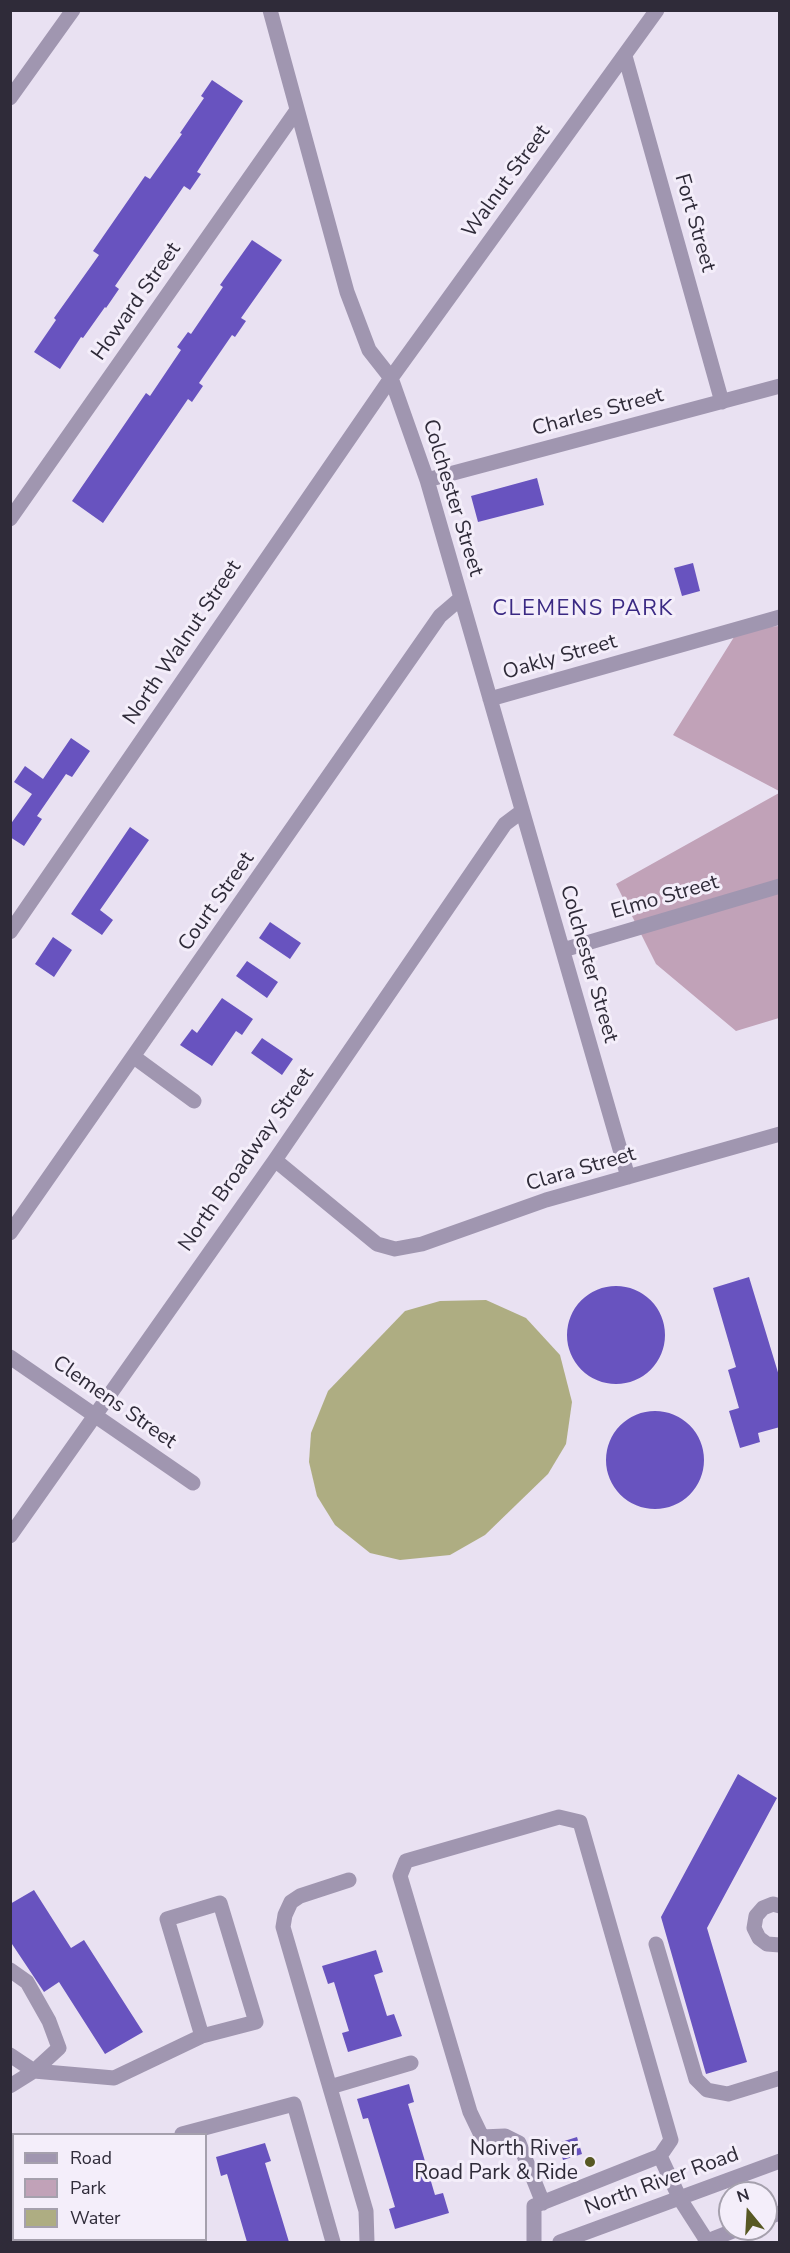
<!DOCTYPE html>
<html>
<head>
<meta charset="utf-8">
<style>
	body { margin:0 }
	#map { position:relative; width:790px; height:2253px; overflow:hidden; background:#e9e1f2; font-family:"Nunito Sans",sans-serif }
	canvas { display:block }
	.frame { position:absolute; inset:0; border:12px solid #2f2b39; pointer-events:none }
	.legend { position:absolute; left:12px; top:2133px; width:195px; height:108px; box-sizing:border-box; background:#f4eefa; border:2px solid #a5a0ad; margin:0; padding:8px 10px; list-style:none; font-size:18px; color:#2f2b39 }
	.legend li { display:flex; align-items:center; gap:12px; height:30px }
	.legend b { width:30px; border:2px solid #a5a0ad }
	.north { position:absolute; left:718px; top:2181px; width:60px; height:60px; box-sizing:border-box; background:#f4eefa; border:2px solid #a5a0ad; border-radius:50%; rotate:342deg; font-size:16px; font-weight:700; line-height:24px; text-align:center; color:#2f2b39 }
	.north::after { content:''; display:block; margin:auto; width:21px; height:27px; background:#575823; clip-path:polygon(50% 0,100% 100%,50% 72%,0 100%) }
</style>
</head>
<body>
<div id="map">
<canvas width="790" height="2253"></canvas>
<div class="frame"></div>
<ul class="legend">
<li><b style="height:8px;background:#a096b0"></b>Road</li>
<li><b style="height:16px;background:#c1a2b8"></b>Park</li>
<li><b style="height:16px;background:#aead82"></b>Water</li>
</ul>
<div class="north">N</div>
</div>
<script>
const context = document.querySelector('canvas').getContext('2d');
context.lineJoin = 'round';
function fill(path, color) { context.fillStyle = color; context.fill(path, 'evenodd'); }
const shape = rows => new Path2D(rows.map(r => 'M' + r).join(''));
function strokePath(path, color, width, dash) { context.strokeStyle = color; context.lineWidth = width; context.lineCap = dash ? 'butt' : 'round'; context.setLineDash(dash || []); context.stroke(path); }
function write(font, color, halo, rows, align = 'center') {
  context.font = font + ' "Nunito Sans",sans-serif'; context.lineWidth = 6; context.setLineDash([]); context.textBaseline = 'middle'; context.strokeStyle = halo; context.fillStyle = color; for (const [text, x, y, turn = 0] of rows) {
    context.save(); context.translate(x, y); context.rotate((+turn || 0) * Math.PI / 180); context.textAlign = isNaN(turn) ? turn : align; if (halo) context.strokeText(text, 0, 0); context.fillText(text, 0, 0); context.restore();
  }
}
fill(shape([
	[779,626,779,791,673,735,739,629],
	[779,793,779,1018,736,1031,656,964,616,884]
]), '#c1a2b8');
fill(shape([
	[486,1300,526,1318,560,1355,572,1402,566,1444,548,1474,485,1535,450,1555,400,1560,370,1553,335,1525,317,1496,309,1462,311,1433,328,1391,405,1311,440,1301]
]), '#aead82');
fill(shape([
	[212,80,243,101,197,172,201,174,190,190,184,186,115,286,119,289,106,308,105,307,83,338,81,337,60,369,34,352,56,320,54,318,99,255,93,251,145,176,150,179,182,134,180,133,204,98,201,96],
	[252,240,282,260,241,318,246,321,235,337,232,335,199,383,203,386,192,402,188,399,103,523,72,501,146,393,150,396,181,350,177,347,188,332,191,334,223,287,220,285],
	[537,478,544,505,478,522,471,496],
	[693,563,700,591,682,596,674,568],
	[71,738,90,751,72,777,66,774,37,816,42,819,24,846,10,837,10,825,32,794,14,782,25,766,43,779],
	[130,827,149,840,100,910,113,920,102,935,71,914],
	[270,922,301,943,290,959,259,938],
	[53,937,72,950,54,977,35,964],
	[247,961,278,982,267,998,236,976],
	[222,998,253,1019,242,1035,236,1031,212,1066,180,1045,192,1029,197,1033],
	[262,1038,293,1059,282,1075,251,1053],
	[749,1277,780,1379,780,1427,758,1433,760,1442,740,1448,729,1411,739,1408,728,1370,736,1367,713,1288],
	'567 1335a49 49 0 1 1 98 0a49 49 0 1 1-98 0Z',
	'606 1460a49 49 0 1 1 98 0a49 49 0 1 1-98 0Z',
	[738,1774,777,1798,707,1928,747,2062,706,2074,661,1917],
	[34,1890,71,1948,84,1940,143,2032,105,2054,59,1982,44,1992,10,1941,10,1904],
	[376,1950,383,1972,374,1975,387,2016,394,2014,402,2036,348,2052,342,2033,349,2031,334,1982,328,1984,322,1966],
	[409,2084,414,2102,408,2104,435,2195,443,2193,449,2213,395,2229,389,2209,395,2207,368,2118,363,2119,357,2099],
	[577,2137,582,2154,563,2160,558,2143],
	[265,2143,271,2161,265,2163,289,2242,247,2242,227,2174,221,2176,216,2157]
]), '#6853bf');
strokePath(shape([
	[270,10,347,292,369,350,391,378,427,480,628,1177],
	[625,56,722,402],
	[10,98,73,10],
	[427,480,780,386],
	[10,519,297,110],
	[490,699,780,617],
	[10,932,391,378,657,10],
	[563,950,780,886],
	[134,1057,194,1101],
	[275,1160,377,1244,395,1249,422,1244,546,1200,780,1134],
	[10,1233,440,616,461,598],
	[10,1357,193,1483],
	[10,1536,275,1160,505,824,521,812],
	[349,1880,300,1896,291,1902,285,1915,283,1927,366,2211,367,2242],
	[780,1906,773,1904,763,1908,756,1916,754,1928,759,1938,767,1944,780,1945],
	[656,1944,696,2079,707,2090,728,2094,780,2078],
	[10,1970,27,1982,49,2021,59,2048,34,2071,10,2086],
	[10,2055,34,2071,114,2078,202,2036,256,2022,220,1903,167,1919,202,2036],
	[330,2087,411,2063],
	[182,2134,294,2104,333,2242],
	[10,2181,14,2181],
	[10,2202,14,2212],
	[543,2203,519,2143,505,2136,482,2137,470,2112,400,1876,406,1861,559,1817,580,1822,671,2140,660,2156],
	[766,2218,780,2213],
	[21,2240,22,2242],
	[534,2242,534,2206,660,2156,680,2199,707,2241],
	[560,2242,780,2161],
	[705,2242,738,2229]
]), '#a096b0', 15);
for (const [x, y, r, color] of [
	[590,2162,6,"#575823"]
]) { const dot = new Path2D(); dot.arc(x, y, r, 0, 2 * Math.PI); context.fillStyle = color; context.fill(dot); strokePath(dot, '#f4eefa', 2); }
write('21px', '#2f2b39', '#f4eefa', [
	["Walnut Street",507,182,-54],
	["Fort Street",694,223,74],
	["Howard Street",137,302,-55],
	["Charles Street",598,413,-15],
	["Colchester Street",452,498,73],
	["North Walnut Street",183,643,-56],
	["Oakly Street",560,658,-16],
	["Elmo Street",665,898,-16],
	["Court Street",217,902,-55],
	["Colchester Street",588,964,74],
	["North Broadway Street",247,1160,-55],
	["Clara Street",581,1170,-16],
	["Clemens Street",114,1403,35],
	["North River Road",662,2182,-20]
]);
write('21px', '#2f2b39', '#f4eefa', [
	["North River",578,2150],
	["Road Park & Ride",578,2174]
], 'right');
context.letterSpacing = '1.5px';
write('22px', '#3a2983', '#f4eefa', [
	["CLEMENS PARK",583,610]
]);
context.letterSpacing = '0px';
</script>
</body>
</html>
